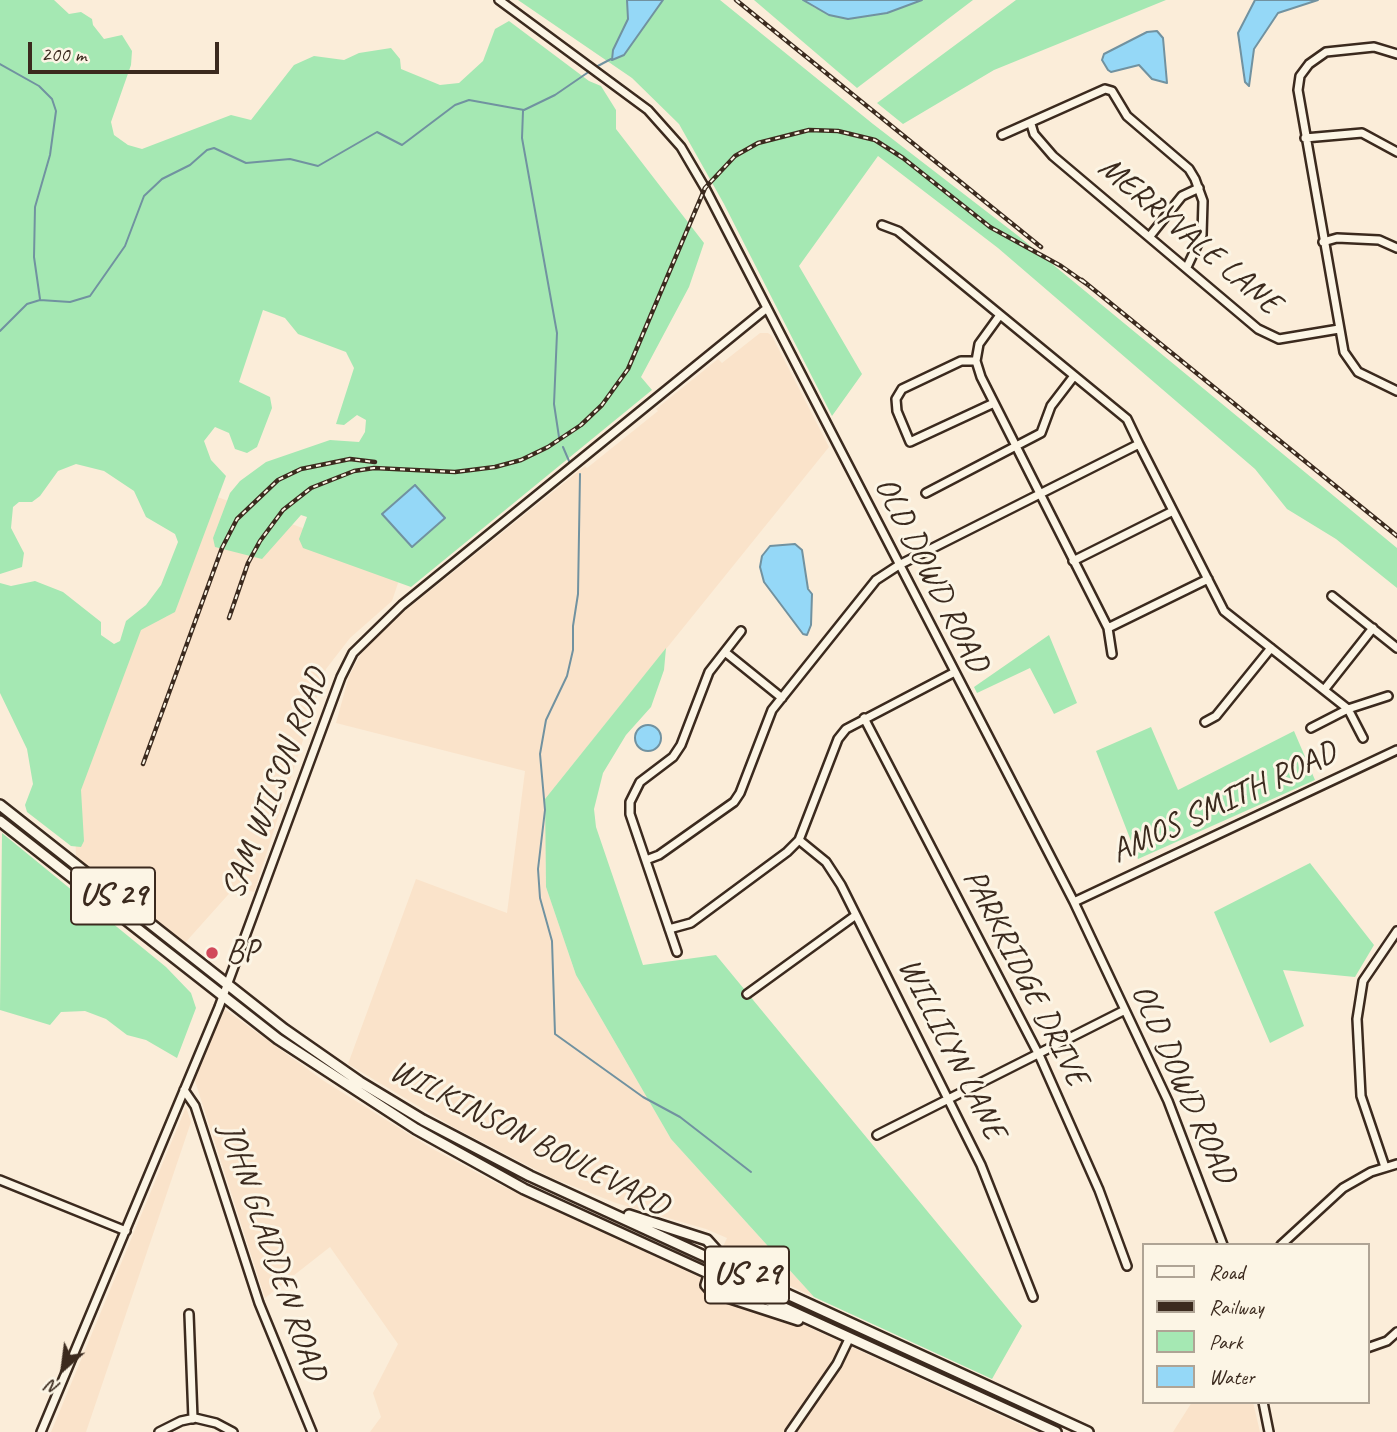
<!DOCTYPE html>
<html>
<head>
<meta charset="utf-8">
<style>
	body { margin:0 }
	#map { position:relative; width:1397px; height:1432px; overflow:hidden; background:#fbedd9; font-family:Caveat,sans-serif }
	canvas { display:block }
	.legend { position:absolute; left:1142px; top:1243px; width:228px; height:161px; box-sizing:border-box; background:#fcf5e5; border:2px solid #afa495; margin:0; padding:9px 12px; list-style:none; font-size:21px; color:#3b2a1e }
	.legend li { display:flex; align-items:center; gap:14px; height:35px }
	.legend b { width:35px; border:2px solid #afa495 }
	.north { position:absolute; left:28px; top:1334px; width:70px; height:70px; -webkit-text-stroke:5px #fcf5e5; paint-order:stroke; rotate:208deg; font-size:19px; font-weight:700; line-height:28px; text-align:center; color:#3b2a1e }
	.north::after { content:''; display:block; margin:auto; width:24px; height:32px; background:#3b2a1e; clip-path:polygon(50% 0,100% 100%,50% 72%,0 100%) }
	.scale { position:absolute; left:28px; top:42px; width:191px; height:32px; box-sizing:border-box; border:4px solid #3b2a1e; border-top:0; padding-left:9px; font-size:21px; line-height:24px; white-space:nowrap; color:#3b2a1e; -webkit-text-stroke:5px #fcf5e5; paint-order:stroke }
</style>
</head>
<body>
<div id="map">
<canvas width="1397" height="1432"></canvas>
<ul class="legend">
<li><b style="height:9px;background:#fcf5e5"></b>Road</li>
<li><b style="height:9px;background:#3b2a1e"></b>Railway</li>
<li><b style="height:19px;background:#a5e8b3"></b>Park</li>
<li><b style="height:19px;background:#95d8f7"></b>Water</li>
</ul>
<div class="north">N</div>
<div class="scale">200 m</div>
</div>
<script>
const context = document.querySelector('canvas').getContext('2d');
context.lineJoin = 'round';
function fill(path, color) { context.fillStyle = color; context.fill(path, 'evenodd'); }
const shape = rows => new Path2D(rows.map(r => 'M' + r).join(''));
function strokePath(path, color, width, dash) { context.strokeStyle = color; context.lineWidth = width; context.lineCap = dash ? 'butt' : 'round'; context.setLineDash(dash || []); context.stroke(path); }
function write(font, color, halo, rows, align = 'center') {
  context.font = font + ' Caveat,sans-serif'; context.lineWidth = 6; context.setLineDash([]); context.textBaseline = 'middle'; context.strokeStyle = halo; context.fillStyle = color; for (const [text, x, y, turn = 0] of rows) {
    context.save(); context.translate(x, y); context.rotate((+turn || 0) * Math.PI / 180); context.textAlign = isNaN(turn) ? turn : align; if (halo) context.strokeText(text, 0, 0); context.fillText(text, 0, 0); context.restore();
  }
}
fill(shape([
	[760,333,768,333,772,336,829,447,545,799,546,887,576,975,671,1139,814,1297,720,1253,727,1238,706,1229,616,1203,552,1178,453,1127,348,1064,416,879,507,913,525,771,336,723,349,676,361,654,385,627,585,466,587,468,658,411,656,409,718,359,722,363],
	[212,495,404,565,392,601,350,638,326,669,254,892,235,887,184,944,76,857,74,795,137,623,168,616],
	[223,1008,324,1081,431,1148,498,1184,1036,1432,370,1432,381,1417,373,1393,398,1344,330,1247,265,1298,194,1078],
	[186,1107,191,1122,86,1432,51,1432],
	[1192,1402,1253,1402,1260,1432,1173,1432]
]), '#fae3ca');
fill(shape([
	[0,0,54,0,69,14,81,12,92,19,93,25,104,39,122,35,132,51,131,65,111,122,114,135,128,145,142,149,231,115,251,120,294,65,314,56,344,60,359,53,391,48,400,59,401,69,440,85,459,83,483,61,495,29,509,21,589,81,601,86,616,110,616,129,704,243,689,287,641,377,652,390,411,587,303,548,299,539,307,517,301,515,262,559,215,547,213,538,230,493,240,481,266,462,330,440,359,442,365,432,366,420,357,415,344,425,336,424,354,368,346,352,298,334,285,318,263,310,239,382,270,397,272,408,257,447,247,453,235,449,229,433,215,427,204,441,211,460,226,476,175,612,141,630,81,790,84,841,81,847,71,846,27,812,25,805,33,784,27,749,0,693,0,583,11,586,35,581,63,592,101,622,101,635,114,644,120,641,126,621,146,605,161,585,178,542,175,534,146,517,134,491,104,471,76,464,58,471,40,496,32,502,19,502,13,507,11,528,24,553,22,567,0,574],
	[518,0,720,0,873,124,1017,235,1397,548,1397,588,1336,539,1287,509,1255,469,998,248,878,156,799,266,862,374,832,416,724,204,679,124,632,78],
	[754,0,803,0,815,8,848,19,887,13,922,0,973,0,857,88],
	[1016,0,1166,0,994,70,903,124,877,103],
	[1049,635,1077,703,1054,714,1030,668,977,693,974,687],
	[666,648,664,670,651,707,626,735,603,773,594,809,596,827,643,965,716,955,1022,1326,992,1379,814,1297,671,1139,576,975,546,887,545,799],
	[1151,727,1178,790,1294,731,1315,780,1138,859,1096,751],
	[2,833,166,967,191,993,196,1008,177,1058,146,1040,127,1035,106,1019,85,1011,61,1012,50,1025,0,1010],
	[1310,863,1374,945,1355,977,1283,970,1304,1026,1270,1043,1214,912]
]), '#a5e8b3');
const water = shape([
	[627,0,663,0,624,55,612,60,613,50,628,19,627,0],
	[803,0,922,0,887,13,848,19,829,15,803,0],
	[1255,0,1318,0,1278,13,1254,49,1249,86,1245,82,1238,33,1255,0],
	[1157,31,1163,38,1167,83,1152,79,1139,65,1111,72,1108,70,1102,60,1104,54,1147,32,1157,31],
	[415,485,445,518,412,547,382,514,415,485],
	[795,544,802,550,808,589,812,594,811,625,807,635,803,634,764,582,760,567,762,556,770,546,795,544],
	'635 738a13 13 0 1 1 26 0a13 13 0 1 1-26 0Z'
]);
fill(water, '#95d8f7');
strokePath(water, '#7192a0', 2);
strokePath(shape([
	[0,64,39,86,52,99,56,111,50,155,35,207,34,257,40,299],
	[594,68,611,59],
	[523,111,522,138,557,333,554,404,559,437],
	[0,331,27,304,40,300,70,302,90,296,125,246,144,196,162,179,190,165,207,150,214,148,246,163,290,159,318,166,377,132,402,145,455,105,469,100,524,110,555,95,590,71],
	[563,447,569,461],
	[580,474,578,594,573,626,573,650,567,676,546,720,540,754,545,810,538,869,540,898,552,941,555,1034,643,1097,680,1117,751,1172]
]), '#7192a0', 2);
const minor = shape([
	[499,0,648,110,681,147,705,188,1074,902,1168,1101,1223,1245],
	[1397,54,1374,47,1326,52,1309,64,1300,76,1298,90,1344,352,1358,372,1397,391],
	[1031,124,1034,134,1053,156,1258,329,1279,339,1339,329],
	[1002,135,1105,89,1112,91,1127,116,1189,169,1195,179,1203,201,1202,235,1187,267],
	[1305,138,1362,133,1397,152],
	[1150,236,1182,196,1199,188],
	[1323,242,1337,238,1379,240,1397,248],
	[1000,315,979,344,976,361,981,377,1108,628,1112,654],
	[976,361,961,361,902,389,896,399,897,411,910,442,994,403],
	[1139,444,1224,611,1348,709,1363,738],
	[926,493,1041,433,1051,406,1074,376],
	[1073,561,1173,511],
	[1332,596,1397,648],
	[1108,628,1208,579],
	[725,652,782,698],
	[1324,690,1373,628],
	[864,718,1040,1057,1099,1190,1127,1266],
	[1205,722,1216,716,1271,648],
	[1311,728,1348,709,1388,696],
	[799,840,826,862,841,885,981,1165,1033,1297],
	[646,860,659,855,734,802,740,793,772,710,876,580,899,565,1139,444,1127,419,898,231,882,225],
	[1074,902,1397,750],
	[669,929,691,923,787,852,799,840,838,739,846,729,953,673],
	[677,952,630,814,630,802,640,782,673,757,681,745,709,672,741,631],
	[747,994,856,915],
	[184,1090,195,1106,259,1303,312,1432],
	[877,1135,1125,1010],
	[1385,1167,1361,1096,1357,1019,1363,981,1397,931],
	[0,1180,126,1231],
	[1281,1245,1343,1188,1371,1172,1397,1164],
	[189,1314,193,1419],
	[1367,1348,1387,1341,1397,1332],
	[1263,1402,1269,1432],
	[41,1432,219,1007,341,677,353,653,402,605,767,308],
	[159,1432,181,1421,195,1418,216,1423,233,1432],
	[790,1432,837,1364,849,1339]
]);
const major = shape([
	[0,805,284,1029,360,1082,423,1120,530,1176,1088,1432],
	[0,821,278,1039,416,1129,524,1189,1056,1432],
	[629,1215,707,1240,716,1250,716,1260],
	[710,1272,706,1285,712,1292,798,1320]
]);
strokePath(minor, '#3b2a1e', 12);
strokePath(major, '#3b2a1e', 14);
strokePath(minor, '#fcf5e5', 7);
strokePath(major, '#fcf5e5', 9);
const rail = shape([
	[736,0,1041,247],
	[1082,280,1397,536],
	[229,618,248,563,260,541,283,510,311,488,354,471,374,468,455,472,495,467,521,460,548,447,581,425,602,405,628,369,705,188,735,156,758,143,809,130,838,131,875,140,903,158,990,227,1061,266,1088,285],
	[143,764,222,548,237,519,278,480,301,469,350,459,375,462]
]);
strokePath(rail, '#3b2a1e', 4.5);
strokePath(rail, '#fcf5e5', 2, [5]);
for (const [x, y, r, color] of [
	[212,953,7,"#d1495b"]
]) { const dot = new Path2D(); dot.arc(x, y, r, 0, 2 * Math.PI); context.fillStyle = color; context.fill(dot); strokePath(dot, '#fcf5e5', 2.5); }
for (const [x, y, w] of [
	[113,896,84],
	[747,1275,84]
]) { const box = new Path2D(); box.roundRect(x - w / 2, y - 28.5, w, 57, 5); context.fillStyle = '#fcf5e5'; context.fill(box); strokePath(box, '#3b2a1e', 2); }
write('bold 32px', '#3b2a1e', null, [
	["US 29",113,896],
	["US 29",747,1275]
]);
write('33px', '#3b2a1e', '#fcf5e5', [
	["MERRYVALE LANE",1189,236,40],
	["OLD DOWD ROAD",931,575,63],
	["SAM WILSON ROAD",276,784,-69],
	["AMOS SMITH ROAD",1224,803,-25],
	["PARKRIDGE DRIVE",1025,978,63],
	["WILLILYN LANE",951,1049,63],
	["OLD DOWD ROAD",1183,1084,66],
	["WILKINSON BOULEVARD",529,1139,27],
	["JOHN GLADDEN ROAD",272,1252,71]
]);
write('33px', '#3b2a1e', '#fcf5e5', [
	["BP",226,953]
], 'left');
</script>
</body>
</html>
